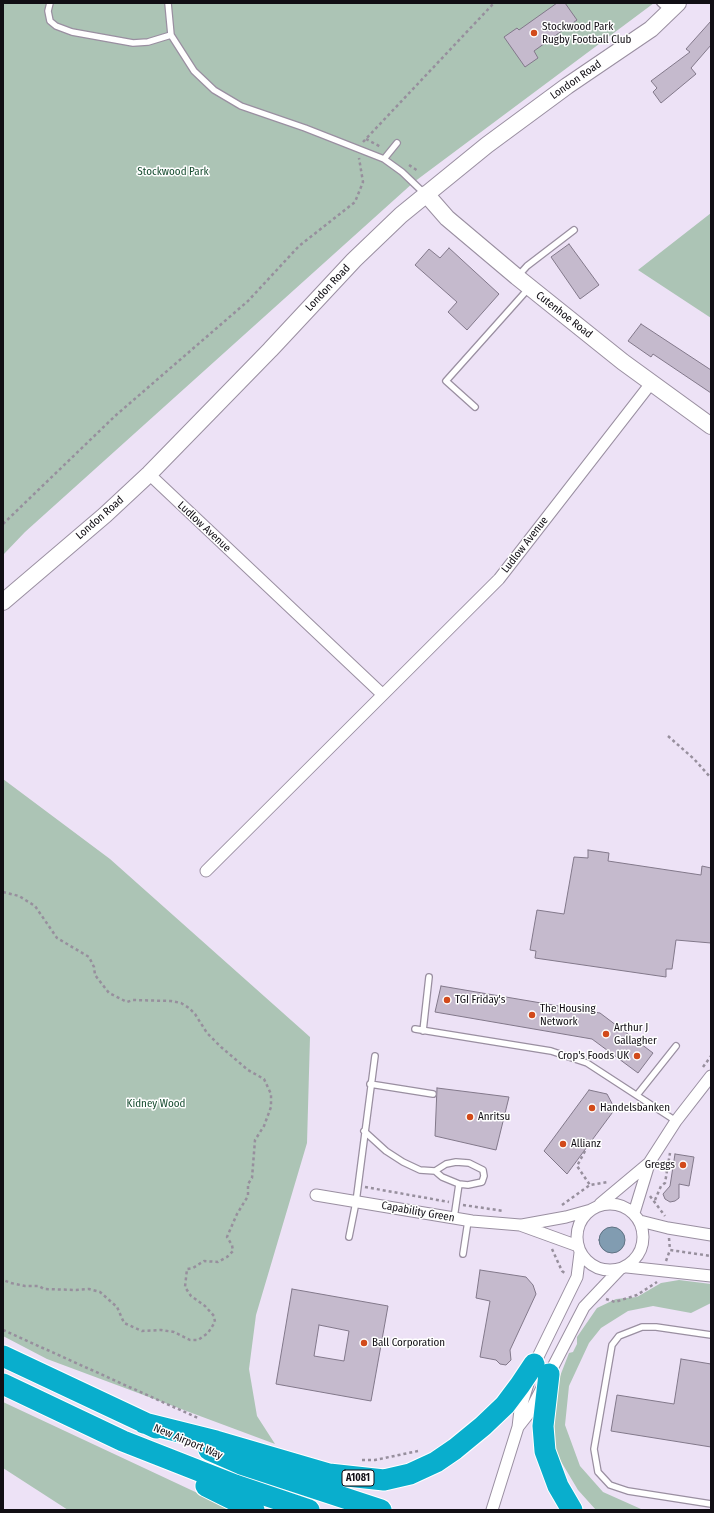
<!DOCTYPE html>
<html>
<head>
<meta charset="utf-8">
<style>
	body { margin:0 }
	#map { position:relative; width:714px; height:1513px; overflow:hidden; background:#ede2f6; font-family:"Fira Sans Condensed",sans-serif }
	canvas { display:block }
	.frame { position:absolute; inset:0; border:4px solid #110e14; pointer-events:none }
</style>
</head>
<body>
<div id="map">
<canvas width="714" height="1513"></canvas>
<div class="frame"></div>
</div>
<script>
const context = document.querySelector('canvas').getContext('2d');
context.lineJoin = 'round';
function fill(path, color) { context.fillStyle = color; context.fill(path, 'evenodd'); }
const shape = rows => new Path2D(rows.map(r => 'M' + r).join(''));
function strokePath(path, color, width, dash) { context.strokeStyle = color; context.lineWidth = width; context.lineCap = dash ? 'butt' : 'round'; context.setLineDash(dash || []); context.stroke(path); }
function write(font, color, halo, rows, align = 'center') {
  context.font = font + ' "Fira Sans Condensed",sans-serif'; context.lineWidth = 3; context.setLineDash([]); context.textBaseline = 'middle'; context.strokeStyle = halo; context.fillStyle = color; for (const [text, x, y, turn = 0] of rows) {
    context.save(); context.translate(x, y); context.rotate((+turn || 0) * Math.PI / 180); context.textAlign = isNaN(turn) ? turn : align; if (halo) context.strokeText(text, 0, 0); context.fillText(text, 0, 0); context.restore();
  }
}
fill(shape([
	[3,3,654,3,414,182,25,532,3,555],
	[711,213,711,318,638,270],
	[3,779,110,859,310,1037,307,1143,256,1315,249,1369,257,1416,275,1444,47,1359,3,1336],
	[679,1280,711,1284,711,1303,691,1313,653,1306,628,1311,601,1328,589,1343,569,1386,565,1425,580,1466,603,1492,641,1509,651,1510,596,1510,578,1490,556,1453,552,1410,557,1384,569,1353,573,1352,577,1344,577,1337,597,1308,616,1299,637,1297,661,1283],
	[3,1402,221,1504,231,1510,68,1510,3,1468]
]), '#acc4b5');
const water = shape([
	'599 1240a13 13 0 1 1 26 0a13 13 0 1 1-26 0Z'
]);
fill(water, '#819cb1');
strokePath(water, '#5f7182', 1);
const building = shape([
	[557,3,565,3,577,20,534,51,538,58,525,67,504,37,517,28,519,30,557,3],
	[711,21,711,45,691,68,696,74,661,103,653,92,657,88,651,81,690,52,686,49,711,21],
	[569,244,599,285,580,299,551,257,569,244],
	[449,248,499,294,467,330,448,312,457,302,415,265,429,249,440,258,449,248],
	[641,324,711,370,711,393,653,354,651,357,628,341,641,324],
	[588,850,609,853,608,861,701,875,702,866,711,868,711,943,676,940,672,969,666,969,666,977,535,958,536,951,530,950,537,910,564,914,574,857,588,858,588,850],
	[441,986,600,1013,653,1053,638,1073,592,1039,435,1012,441,986],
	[437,1088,509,1097,496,1150,435,1136,437,1088],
	[589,1090,607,1094,615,1109,567,1174,544,1151,589,1090],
	[675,1154,694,1157,689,1186,679,1184,679,1198,675,1201,670,1202,665,1199,663,1194,670,1186,675,1154],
	[480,1270,526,1277,533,1285,536,1294,510,1350,511,1360,506,1365,500,1364,496,1360,480,1357,490,1301,476,1298,480,1270],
	[292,1289,388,1306,371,1401,276,1384,292,1289],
	[319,1325,349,1331,344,1361,314,1356,319,1325],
	[681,1359,711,1364,711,1447,611,1431,617,1395,674,1404,681,1359]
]);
fill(building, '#c5bacd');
strokePath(building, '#82788a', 1);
const lane = shape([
	[50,3,48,11,50,21,56,26,72,32,133,43,148,42,171,35],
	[168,3,171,35,194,71,214,90,241,106,305,128,384,159,402,172,425,194],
	[660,3,668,10],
	[384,159,397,143],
	[518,276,527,266,574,230],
	[475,407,446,381,529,288],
	[415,1029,551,1051,587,1063,676,1121],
	[423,1031,429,977],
	[370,1084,433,1094],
	[637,1095,676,1046],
	[364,1131,386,1151,403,1162,420,1170,435,1171,446,1164,456,1162,469,1163,483,1170,484,1176,482,1182,468,1185,459,1184,454,1218],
	[435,1171,442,1177,459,1184],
	[349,1237,356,1202,375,1056],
	[463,1254,468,1221],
	[711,1335,656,1327,642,1327,619,1336,612,1345,594,1449,598,1472,610,1485,628,1491,711,1504]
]);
const street = shape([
	[149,474,382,694],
	[206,871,499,579,652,382],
	[316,1195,472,1221,520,1225,578,1246],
	'577 1237a33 33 0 1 1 66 0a33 33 0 1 1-66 0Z',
	[600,1204,649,1163,676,1121,711,1076],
	[634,1213,649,1164],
	[640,1221,668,1228,711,1235],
	[522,1225,566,1217,591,1210],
	[627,1267,711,1276],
	[533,1367,577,1277,580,1253],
	[518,1427,529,1413,584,1307,620,1269],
	[492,1510,518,1427,520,1410,528,1384]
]);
const secondary = shape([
	[426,194,447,218,517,277,623,362,711,426],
	[3,602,105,515,149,474,270,350,354,260,401,215,487,145,567,86,651,29,678,3]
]);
const highway = shape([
	[3,1356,156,1428],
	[549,1374,543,1426,545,1451,558,1486,572,1510],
	[3,1384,123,1441,235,1485,309,1510],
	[144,1423,216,1441,329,1474,384,1480,410,1474,436,1462,455,1449,483,1426,505,1405,520,1385,534,1364],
	[209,1450,241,1464,381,1510],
	[206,1486,254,1510]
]);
strokePath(lane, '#9a8fa1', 8);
strokePath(street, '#9a8fa1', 13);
strokePath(secondary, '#9a8fa1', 18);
strokePath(highway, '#fff', 23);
strokePath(shape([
	[366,139,381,147],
	[363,142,494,3],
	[409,165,418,171],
	[3,524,115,416,248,301,299,246,355,202,363,182,359,158],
	[668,736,694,759,711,778],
	[3,892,19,896,35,906,57,938,89,957,94,967,95,975,109,993,127,1002,133,1000,171,1001,181,1003,189,1008,195,1014,207,1033,221,1047,248,1070,264,1079,271,1094,271,1107,264,1126,255,1140,252,1178,248,1184,248,1196,237,1214,227,1237,232,1245,233,1251,227,1257,218,1262,204,1261,193,1268,187,1269,185,1287,191,1296,205,1306,214,1316,215,1322,208,1333,198,1340,190,1340,174,1332,161,1330,142,1331,124,1323,117,1307,100,1292,89,1289,76,1290,44,1289,39,1286,25,1286,11,1283,3,1280],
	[703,1067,711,1056],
	[585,1151,577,1166,590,1185],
	[365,1187,449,1202],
	[650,1196,665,1216],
	[655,1200,661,1186,665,1183,670,1153],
	[463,1205,504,1211],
	[562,1205,590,1185,608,1182],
	[669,1238,670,1250],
	[552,1249,562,1271,566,1274],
	[666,1261,670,1250,711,1256],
	[606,1299,615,1302,637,1295,657,1282],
	[3,1330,198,1418],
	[362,1460,375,1460,418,1451]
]), '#978f9d', 2.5, [3, 3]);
strokePath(lane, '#fff', 5.5);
strokePath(street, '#fff', 11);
strokePath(secondary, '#fff', 16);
strokePath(highway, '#09aecd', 21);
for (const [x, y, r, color] of [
	[534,33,4,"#d24a1a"],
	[447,1000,4,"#d24a1a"],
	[532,1015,4,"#d24a1a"],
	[606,1034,4,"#d24a1a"],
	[637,1056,4,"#d24a1a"],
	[592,1108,4,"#d24a1a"],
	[470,1117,4,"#d24a1a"],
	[563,1144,4,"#d24a1a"],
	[683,1165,4,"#d24a1a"],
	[364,1343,4,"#d24a1a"]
]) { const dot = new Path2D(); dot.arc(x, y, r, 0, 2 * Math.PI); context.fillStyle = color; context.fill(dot); strokePath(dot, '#fff', 1.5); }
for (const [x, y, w] of [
	[358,1478,32]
]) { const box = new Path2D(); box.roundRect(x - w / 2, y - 8, w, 16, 3); context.fillStyle = '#fff'; context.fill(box); strokePath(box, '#110e14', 1); }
write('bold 10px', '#110e14', null, [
	["A1081",358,1478]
]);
write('11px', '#110e14', '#fff', [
	["Stockwood Park",542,27],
	["Rugby Football Club",542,40],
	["TGI Friday's",455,1000],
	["The Housing",540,1009],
	["Network",540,1022],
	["Arthur J",614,1028],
	["Gallagher",614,1041],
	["Crop's Foods UK",629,1056,"right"],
	["Handelsbanken",600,1108],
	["Anritsu",478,1117],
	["Allianz",571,1144],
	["Greggs",675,1165,"right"],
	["Ball Corporation",372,1343]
], 'left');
write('11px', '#110e14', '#fff', [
	["London Road",576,80,-35],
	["London Road",328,288,-47],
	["Cutenhoe Road",564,315,38],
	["London Road",100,518,-41],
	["Ludlow Avenue",204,527,43],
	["Ludlow Avenue",525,545,-52],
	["Capability Green",418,1212,10],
	["New Airport Way",188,1442,23]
]);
write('11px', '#194e32', '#fff', [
	["Stockwood Park",173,172],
	["Kidney Wood",156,1104]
]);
</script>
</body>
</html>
